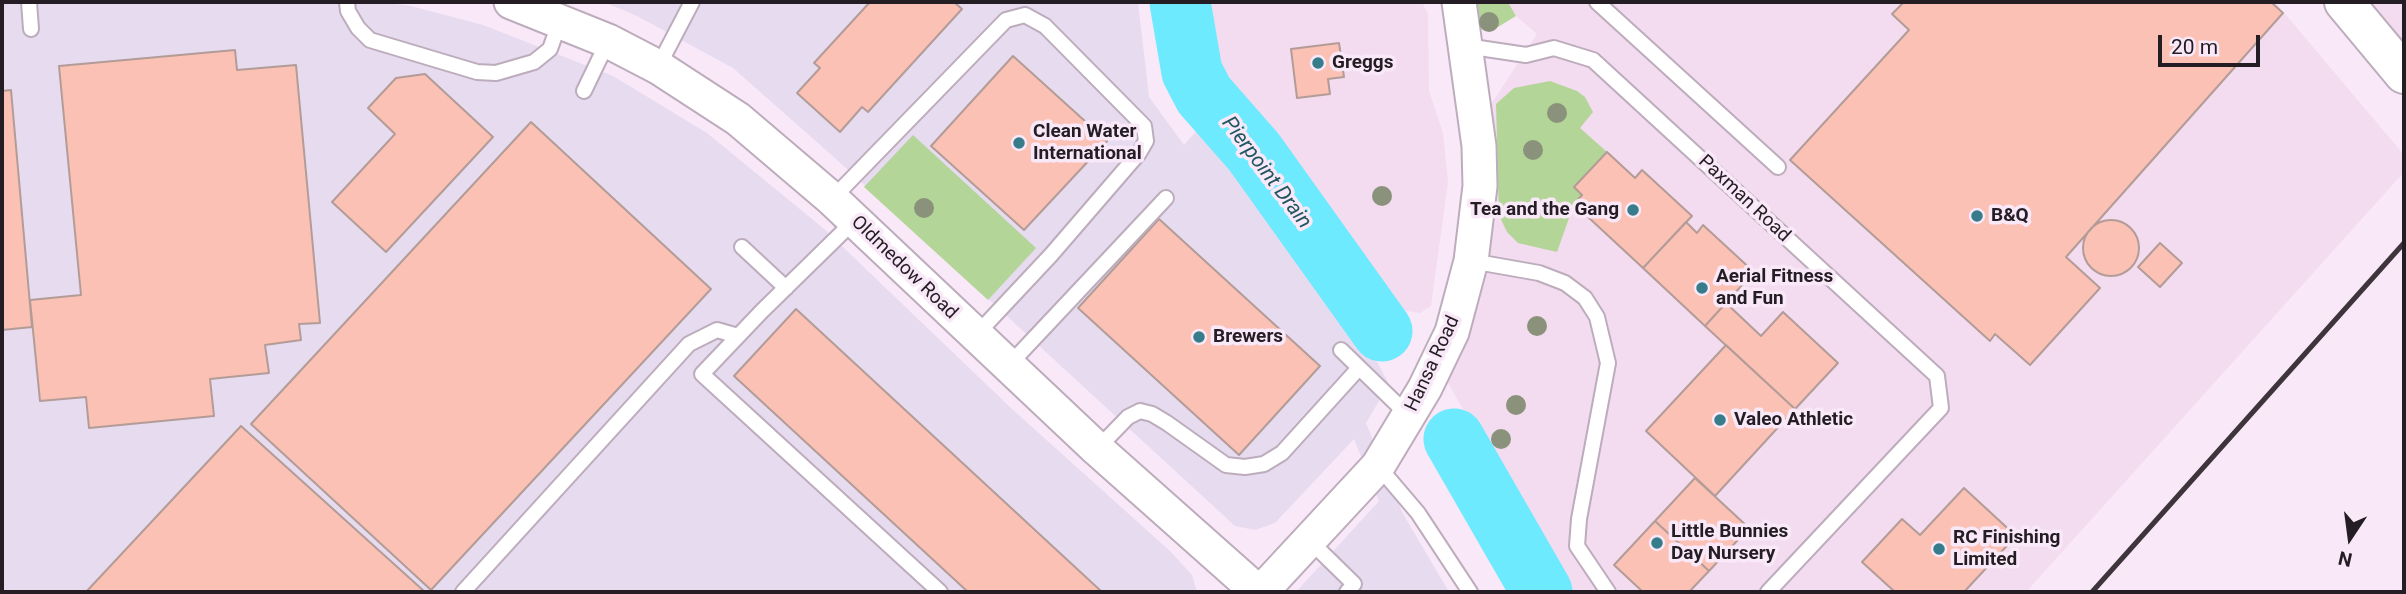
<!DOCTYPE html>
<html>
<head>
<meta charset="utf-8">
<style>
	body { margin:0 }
	#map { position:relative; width:2406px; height:594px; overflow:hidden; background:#f9e8f8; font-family:Roboto,sans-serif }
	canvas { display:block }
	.frame { position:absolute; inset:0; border:4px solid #241d23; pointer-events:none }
	.north { position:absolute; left:2315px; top:503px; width:70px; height:70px; -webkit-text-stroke:5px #f9e8f8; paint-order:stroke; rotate:193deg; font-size:19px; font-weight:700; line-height:28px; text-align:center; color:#241d23 }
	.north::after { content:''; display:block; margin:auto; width:24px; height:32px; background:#241d23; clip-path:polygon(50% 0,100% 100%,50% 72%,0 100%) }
	.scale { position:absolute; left:2158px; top:35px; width:102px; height:32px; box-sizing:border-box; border:4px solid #241d23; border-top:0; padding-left:9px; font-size:21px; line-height:24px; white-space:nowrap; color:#241d23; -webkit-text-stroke:5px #f9e8f8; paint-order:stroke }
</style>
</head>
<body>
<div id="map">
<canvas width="2406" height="594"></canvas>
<div class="frame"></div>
<div class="north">N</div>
<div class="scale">20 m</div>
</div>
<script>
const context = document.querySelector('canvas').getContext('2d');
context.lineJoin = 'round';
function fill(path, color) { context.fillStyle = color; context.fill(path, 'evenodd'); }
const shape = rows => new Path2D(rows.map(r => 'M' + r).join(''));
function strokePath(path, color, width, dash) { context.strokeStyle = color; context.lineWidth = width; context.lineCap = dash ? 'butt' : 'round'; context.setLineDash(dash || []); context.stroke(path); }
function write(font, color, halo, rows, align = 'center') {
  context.font = font + ' Roboto,sans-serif'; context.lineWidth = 7; context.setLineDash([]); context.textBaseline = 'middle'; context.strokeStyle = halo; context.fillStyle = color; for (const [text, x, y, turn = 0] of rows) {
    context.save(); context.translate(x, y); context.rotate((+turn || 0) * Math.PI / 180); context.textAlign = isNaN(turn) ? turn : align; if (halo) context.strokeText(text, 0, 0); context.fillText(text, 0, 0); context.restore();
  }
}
fill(shape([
	[1201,2,1422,2,1428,14,1429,91,1443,133,1448,182,1431,306,1420,313,1393,309,1210,62],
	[1508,2,2275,2,2404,155,2404,172,2026,592,1567,592,1447,381,1488,109,1537,34,1516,16],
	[2344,2,2404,2,2404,74]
]), '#f3dbf0');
fill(shape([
	[2,2,379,2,411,6,483,25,613,76,707,133,823,228,1012,409,1171,552,1192,575,1197,592,2,592],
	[604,2,1138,2,1149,97,1184,145,1199,128,1368,345,1389,384,1366,423,1402,512,1449,592,1296,592,1379,501,1354,439,1275,523,1255,530,1235,526,836,159,733,68,637,16]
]), '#e7dbf0');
fill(shape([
	[1476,2,1508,2,1516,16,1498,27,1488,25,1478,21],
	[1550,81,1577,91,1585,97,1593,112,1580,128,1607,152,1574,187,1582,195,1574,204,1557,252,1518,243,1507,232,1499,215,1496,104,1514,88],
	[913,135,1036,248,988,300,864,187]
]), '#b4d598');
strokePath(shape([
	[1180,2,1192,72,1204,95,1254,152,1382,331],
	[1454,439,1542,592]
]), '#6deafe', 61);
const building = shape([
	[870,2,954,2,962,9,868,112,862,107,840,132,797,93,820,68,814,63,870,2],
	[1904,2,2271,2,2283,13,2066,257,2100,288,2030,365,1995,334,1990,341,1790,160,1909,30,1892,14,1904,2],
	[1339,43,1344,77,1328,79,1330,94,1297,98,1291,49,1339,43],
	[235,50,237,70,296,65,320,323,299,324,301,340,265,345,269,373,210,379,214,416,89,428,86,397,40,401,30,300,81,295,59,66,235,50],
	[1013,56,1107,141,1024,230,931,146,1013,56],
	[425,74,493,137,386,252,332,202,395,134,368,108,396,78,425,74],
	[11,90,32,327,2,330,2,91,11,90],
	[531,122,711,289,431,590,251,424,531,122],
	[1607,152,1635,178,1642,170,1692,216,1643,268,1574,204,1582,195,1574,187,1607,152],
	[1159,219,1320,366,1239,455,1078,308,1159,219],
	'2083 248a28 28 0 1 1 56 0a28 28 0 1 1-56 0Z',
	[1686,222,1697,233,1703,225,1754,272,1705,326,1643,268,1686,222],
	[2160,243,2182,263,2160,287,2138,267,2160,243],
	[1726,303,1761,336,1783,312,1838,363,1795,409,1705,326,1726,303],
	[796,309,1102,592,968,592,734,376,796,309],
	[1726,345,1795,409,1715,496,1646,431,1726,345],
	[241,426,425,592,86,592,241,426],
	[1695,478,1749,528,1709,571,1655,521,1695,478],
	[1964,488,2016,536,1964,592,1895,592,1862,562,1902,519,1920,535,1964,488],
	[1655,521,1709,571,1689,592,1643,592,1614,565,1655,521]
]);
fill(building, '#fac1b4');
strokePath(building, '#b39c97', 2);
const service = shape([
	[29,2,31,29],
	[347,2,348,11,358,28,370,40,477,72,496,73,534,62,550,49,560,21],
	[1597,2,1778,167],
	[1466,46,1526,55,1554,48,1593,60,1937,376,1941,408,1768,592],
	[658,67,692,2],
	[584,91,608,41],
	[832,199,1006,20,1025,15,1045,26,1144,126,1146,141,1139,153,1051,255,976,335],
	[854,221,762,311,702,374,940,592],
	[742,247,786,288],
	[1471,261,1539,273,1565,283,1585,298,1597,317,1608,363,1579,519,1577,546,1608,592],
	[1341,350,1408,415],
	[1009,365,1166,198],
	[1097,449,1128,417,1140,411,1152,414,1167,423,1226,465,1245,467,1264,464,1282,453,1358,369],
	[1378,466,1418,513,1470,592],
	[1308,539,1354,584,1347,592],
	[463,592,689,344,717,330,738,336]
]);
const tertiary = shape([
	[511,2,608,41,658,67,738,119,832,199,1097,449,1258,592],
	[1261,592,1378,466,1425,388,1452,332,1471,261,1480,186,1479,146,1459,2]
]);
const primary = shape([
	[2344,2,2404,74]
]);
strokePath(service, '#bdadbc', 18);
strokePath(tertiary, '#bdadbc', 37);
strokePath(primary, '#bdadbc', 42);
strokePath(service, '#fff', 14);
strokePath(tertiary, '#fff', 33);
strokePath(primary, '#fff', 38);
strokePath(shape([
	[2092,592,2404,243]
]), '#3d343c', 5);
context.fillStyle = '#8b927b';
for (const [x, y] of [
	[1489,22],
	[1557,113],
	[1533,150],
	[1382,196],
	[924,208],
	[1537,326],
	[1516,405],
	[1501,439]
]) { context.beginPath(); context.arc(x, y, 10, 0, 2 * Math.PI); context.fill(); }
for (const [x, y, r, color] of [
	[1318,63,7,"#377c8a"],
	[1019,143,7,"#377c8a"],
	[1633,210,7,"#377c8a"],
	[1977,216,7,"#377c8a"],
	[1702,288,7,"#377c8a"],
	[1199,337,7,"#377c8a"],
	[1720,420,7,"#377c8a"],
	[1657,543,7,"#377c8a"],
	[1939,549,7,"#377c8a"]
]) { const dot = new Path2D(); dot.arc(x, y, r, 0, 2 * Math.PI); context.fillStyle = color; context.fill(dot); strokePath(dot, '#f9e8f8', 2.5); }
write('bold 19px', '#241d23', '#f9e8f8', [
	["Greggs",1332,63],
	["Clean Water",1033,132],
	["International",1033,154],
	["Tea and the Gang",1619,210,"right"],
	["B&Q",1991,216],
	["Aerial Fitness",1716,277],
	["and Fun",1716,299],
	["Brewers",1213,337],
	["Valeo Athletic",1734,420],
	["Little Bunnies",1671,532],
	["Day Nursery",1671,554],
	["RC Finishing",1953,538],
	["Limited",1953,560]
], 'left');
write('19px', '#241d23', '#f9e8f8', [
	["Paxman Road",1744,199,43],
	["Oldmedow Road",904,268,44],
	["Hansa Road",1433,364,-65]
]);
write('italic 21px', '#20565f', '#f9e8f8', [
	["Pierpoint Drain",1266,173,53]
]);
</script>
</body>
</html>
